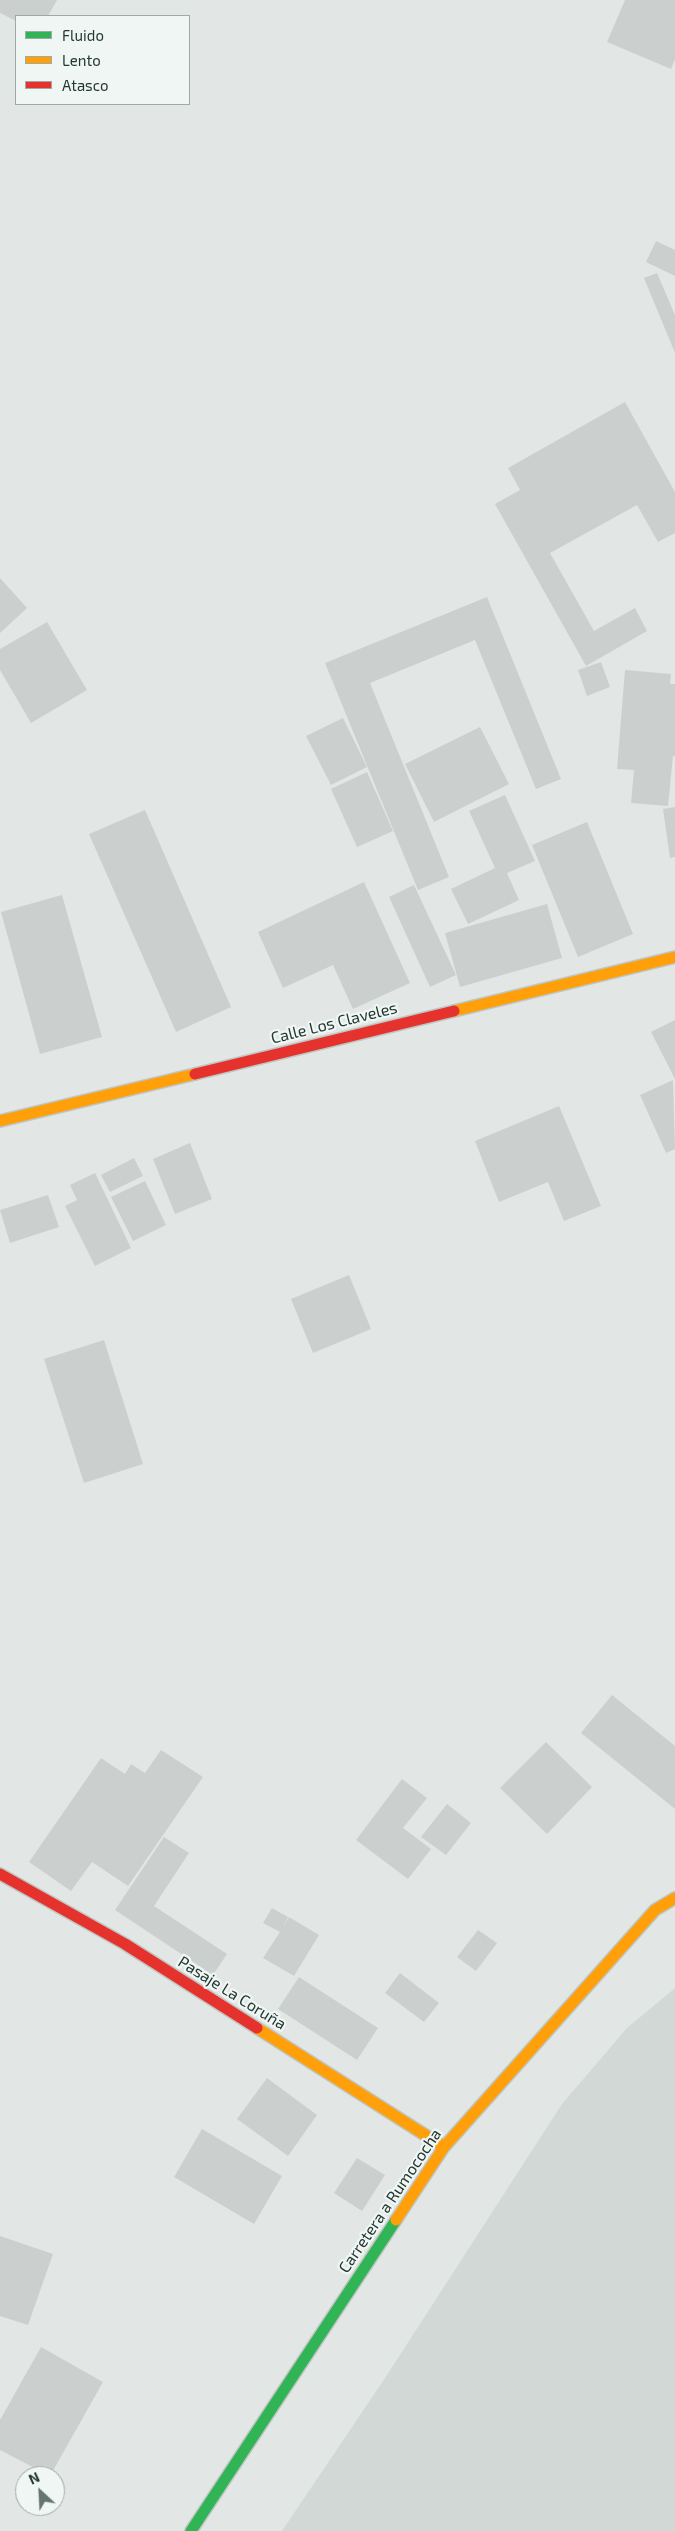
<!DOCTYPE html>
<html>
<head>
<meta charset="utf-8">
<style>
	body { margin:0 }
	#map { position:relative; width:675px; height:2531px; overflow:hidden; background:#e2e7e5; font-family:"Exo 2",sans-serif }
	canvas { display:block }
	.legend { position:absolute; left:15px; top:15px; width:175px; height:90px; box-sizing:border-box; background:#f0f6f3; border:1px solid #9eaaa6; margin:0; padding:6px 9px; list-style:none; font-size:15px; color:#233832 }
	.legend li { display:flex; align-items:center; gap:10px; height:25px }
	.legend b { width:25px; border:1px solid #9eaaa6 }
	.north { position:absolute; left:15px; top:2466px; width:50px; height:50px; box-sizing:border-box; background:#f0f6f3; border:1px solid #9eaaa6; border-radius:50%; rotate:335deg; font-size:14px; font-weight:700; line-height:20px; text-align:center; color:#233832 }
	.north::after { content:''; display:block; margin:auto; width:18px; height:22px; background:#667571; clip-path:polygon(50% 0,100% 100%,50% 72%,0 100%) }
</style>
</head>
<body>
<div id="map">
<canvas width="675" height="2531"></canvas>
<ul class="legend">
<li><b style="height:6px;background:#30b455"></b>Fluido</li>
<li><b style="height:6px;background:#ff9f0a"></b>Lento</li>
<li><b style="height:6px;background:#e5322d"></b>Atasco</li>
</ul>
<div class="north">N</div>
</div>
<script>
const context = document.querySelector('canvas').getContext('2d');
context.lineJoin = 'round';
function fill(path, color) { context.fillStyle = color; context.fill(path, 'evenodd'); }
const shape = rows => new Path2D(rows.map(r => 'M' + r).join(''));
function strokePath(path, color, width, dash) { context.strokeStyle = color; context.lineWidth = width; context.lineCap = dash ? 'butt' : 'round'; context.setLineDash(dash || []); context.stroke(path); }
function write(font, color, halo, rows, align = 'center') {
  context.font = font + ' "Exo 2",sans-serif'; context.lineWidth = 4.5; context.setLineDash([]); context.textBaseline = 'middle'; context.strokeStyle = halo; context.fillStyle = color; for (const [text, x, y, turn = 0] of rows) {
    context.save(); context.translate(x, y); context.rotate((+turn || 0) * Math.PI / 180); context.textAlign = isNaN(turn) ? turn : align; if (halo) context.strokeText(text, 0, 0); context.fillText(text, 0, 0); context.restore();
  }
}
fill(shape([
	[675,1988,675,2531,282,2531,387,2375,562,2104,627,2028]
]), '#d1d8d5');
fill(shape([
	[0,0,57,0,48,16,16,16,16,21,0,13],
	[625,0,675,0,675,59,671,69,607,42],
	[656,241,675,250,675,276,646,262],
	[657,273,675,315,675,353,644,278],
	[625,402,675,492,675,533,658,542,637,505,550,553,594,631,635,608,647,631,586,666,495,504,520,490,508,468],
	[0,578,27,608,0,633],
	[487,597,561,779,536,789,475,640,370,683,449,877,418,890,325,663],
	[47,622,87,690,31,723,0,670,0,649],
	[601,662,610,687,587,696,578,670],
	[625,670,671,674,670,684,675,684,675,756,673,756,668,806,631,803,634,770,617,769],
	[343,718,367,767,331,785,306,736],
	[480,727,509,784,434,822,405,764],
	[367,772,393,831,357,847,331,789],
	[505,795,535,861,507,873,519,900,468,924,451,889,495,868,469,811],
	[675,807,675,857,670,858,663,809],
	[145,810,231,1007,176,1032,89,834],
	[587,822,633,934,578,957,532,845],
	[364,882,410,983,353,1009,333,965,283,988,258,932],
	[414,885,456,975,430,987,389,897],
	[62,895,102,1037,40,1054,1,912],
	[547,904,562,958,460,987,445,933],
	[675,1020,675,1079,651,1032],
	[673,1080,675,1149,666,1153,640,1095],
	[559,1106,601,1206,564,1221,548,1182,499,1202,475,1141],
	[190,1143,212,1199,175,1214,153,1159],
	[134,1158,143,1176,110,1192,101,1175],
	[95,1173,131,1248,95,1266,65,1206,77,1200,70,1185],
	[145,1181,166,1225,133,1241,111,1197],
	[48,1195,59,1227,10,1243,0,1210],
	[349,1275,371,1329,313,1353,291,1299],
	[104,1340,143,1464,84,1483,44,1359],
	[612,1695,675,1746,675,1809,581,1733],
	[546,1742,592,1787,547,1834,500,1788],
	[161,1750,203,1777,128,1886,92,1862,71,1891,29,1862,101,1758,125,1774,131,1764,145,1773],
	[402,1779,427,1798,403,1828,431,1849,408,1879,356,1840],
	[447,1804,471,1823,446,1855,421,1837],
	[164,1837,189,1853,154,1906,227,1954,213,1975,115,1910],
	[272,1908,288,1917,283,1927,289,1917,319,1935,294,1976,263,1958,280,1932,263,1923],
	[478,1930,497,1943,476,1971,457,1957],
	[400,1973,439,2003,424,2022,385,1993],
	[299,1977,378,2028,357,2060,278,2009],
	[267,2078,317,2115,288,2156,237,2119],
	[202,2129,282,2176,254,2224,174,2177],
	[357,2158,385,2175,362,2211,334,2193],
	[0,2236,53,2254,28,2325,0,2316],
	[41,2347,103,2382,50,2476,0,2450,0,2420]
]), '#cbd0ce');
const fast = shape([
	[191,2531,396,2220]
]);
const slow = shape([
	[454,1011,675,957],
	[0,1121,195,1074],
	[257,2028,444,2147],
	[396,2220,444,2147,655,1910,675,1898]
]);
const jam = shape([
	[195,1074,454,1011],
	[0,1874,125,1944,257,2028]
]);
strokePath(fast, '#bfc5c2', 14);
strokePath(slow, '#bfc5c2', 14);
strokePath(jam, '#bfc5c2', 14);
strokePath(fast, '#30b455', 11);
strokePath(slow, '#ff9f0a', 11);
strokePath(jam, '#e5322d', 11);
write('16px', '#233832', '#f0f6f3', [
	["Calle Los Claveles",334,1023,-14],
	["Pasaje La Coruña",232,1993,32],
	["Carretera a Rumococha",390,2201,-56]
]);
</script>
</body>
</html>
